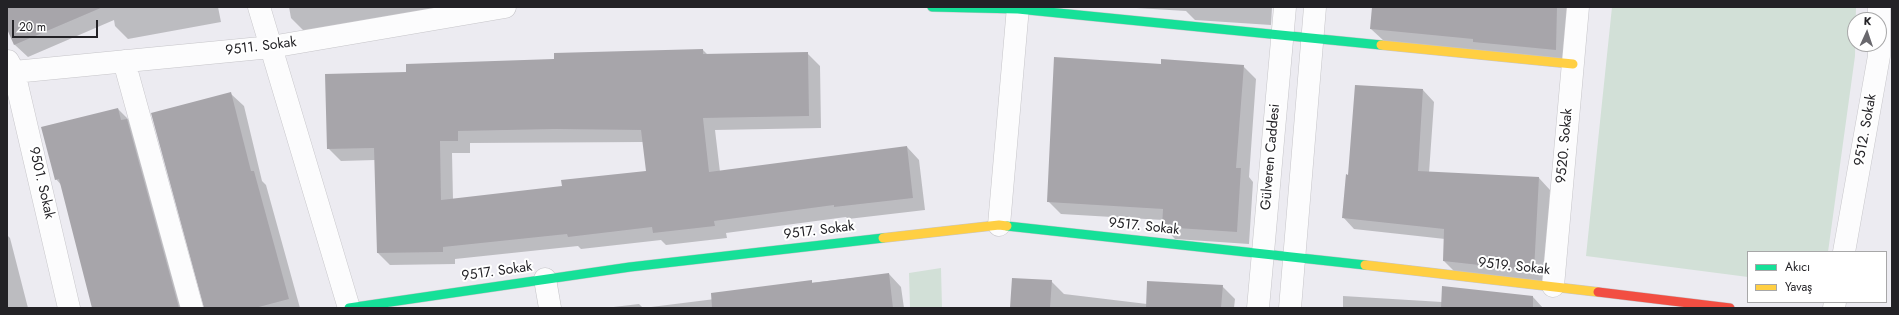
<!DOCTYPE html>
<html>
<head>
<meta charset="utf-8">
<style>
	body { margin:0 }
	#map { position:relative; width:1899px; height:315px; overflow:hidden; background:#ecebf1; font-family:Jost,sans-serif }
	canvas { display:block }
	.frame { position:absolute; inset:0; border:8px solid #232226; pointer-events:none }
	.legend { position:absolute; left:1747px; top:251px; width:140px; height:52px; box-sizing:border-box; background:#fff; border:1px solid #a7a7a8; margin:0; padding:5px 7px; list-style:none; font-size:12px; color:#232226 }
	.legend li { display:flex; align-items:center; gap:8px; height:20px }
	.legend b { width:20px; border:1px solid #a7a7a8 }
	.north { position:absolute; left:1847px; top:12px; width:40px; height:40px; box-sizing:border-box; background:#fff; border:1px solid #a7a7a8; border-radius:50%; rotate:3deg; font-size:11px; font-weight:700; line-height:16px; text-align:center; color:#232226 }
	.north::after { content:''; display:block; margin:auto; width:14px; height:18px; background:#69686d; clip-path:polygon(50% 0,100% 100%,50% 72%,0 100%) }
	.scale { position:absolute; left:12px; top:20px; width:86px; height:18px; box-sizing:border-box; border:2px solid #232226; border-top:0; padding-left:5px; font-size:12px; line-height:14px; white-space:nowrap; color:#232226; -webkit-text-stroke:3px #fff; paint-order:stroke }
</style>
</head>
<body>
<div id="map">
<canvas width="1899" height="315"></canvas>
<div class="frame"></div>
<ul class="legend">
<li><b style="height:5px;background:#16e098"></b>Akıcı</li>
<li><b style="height:5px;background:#ffcf43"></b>Yavaş</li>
</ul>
<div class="north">K</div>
<div class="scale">20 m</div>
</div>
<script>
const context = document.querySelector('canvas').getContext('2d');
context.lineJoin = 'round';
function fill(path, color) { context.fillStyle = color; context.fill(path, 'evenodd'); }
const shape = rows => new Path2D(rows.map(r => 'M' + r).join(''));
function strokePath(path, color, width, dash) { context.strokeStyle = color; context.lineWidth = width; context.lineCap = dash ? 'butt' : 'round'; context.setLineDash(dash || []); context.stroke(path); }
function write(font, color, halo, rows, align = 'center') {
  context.font = font + ' Jost,sans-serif'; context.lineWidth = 4; context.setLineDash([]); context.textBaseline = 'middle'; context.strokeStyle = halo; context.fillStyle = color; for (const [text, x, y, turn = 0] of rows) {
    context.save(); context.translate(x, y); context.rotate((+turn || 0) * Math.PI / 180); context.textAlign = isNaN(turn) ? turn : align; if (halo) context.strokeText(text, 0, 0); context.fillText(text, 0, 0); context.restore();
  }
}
fill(shape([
	[1612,7,1856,7,1855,56,1828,252,1748,252,1748,277,1586,256],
	[941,268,942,308,910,308,909,273]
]), '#d2e0d7');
fill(shape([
	[7,7,218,7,221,22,128,39,115,26,114,20,28,57,15,45,7,26],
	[289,7,470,7,304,31,291,18],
	[1120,7,1272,7,1271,25,1195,20,1186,11],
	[1373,7,1570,7,1568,62,1384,41,1371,29],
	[703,50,708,55,807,53,820,66,821,128,715,130,720,172,907,147,919,160,925,210,848,219,846,217,726,233,727,238,666,245,661,240,581,249,578,246,455,259,455,264,390,265,378,253,375,160,341,161,328,148,407,73],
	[644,142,647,172,563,187,453,200,452,153,470,153,470,143],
	[1162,65,1243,66,1256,79,1249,177,1253,182,1249,244,1175,239,1163,226,1163,220,1061,214,1048,201],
	[1423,90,1434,102,1429,173,1539,178,1550,190,1546,283,1456,273,1444,261,1445,239,1354,229,1343,217,1349,176],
	[231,94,244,106,262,181,266,185,300,308,205,308],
	[118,109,131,122,189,308,93,308,62,186,56,179],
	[7,235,10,238,28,308,7,308],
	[889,274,901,287,904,308,605,308,639,304,643,308,739,296,738,291],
	[1051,281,1064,294,1147,304,1222,286,1235,299,1234,308,1011,308],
	[1343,296,1442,302,1533,297,1543,308,1343,308]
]), '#0003');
fill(shape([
	[7,7,103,7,14,45,7,29],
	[1372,7,1557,7,1556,50,1473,42,1473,39,1370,29],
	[703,49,703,54,808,52,809,116,703,118,709,172,907,146,913,198,834,207,834,205,714,221,715,226,653,233,652,227,568,237,567,234,443,247,443,252,377,253,374,148,327,149,325,74,406,72,406,64,554,59,554,53],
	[555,129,641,130,646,171,561,180,562,186,441,200,440,141,458,141,458,131],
	[1054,57,1161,64,1161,59,1244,65,1236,168,1241,168,1237,232,1162,227,1163,209,1047,202],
	[1355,85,1423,89,1418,171,1539,177,1534,271,1443,261,1444,229,1342,218,1346,174,1348,175],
	[231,92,251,171,254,171,289,299,255,308,204,308,151,113],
	[118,108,121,120,127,119,179,308,92,308,59,179,55,180,41,127],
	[889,273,893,308,712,308,711,293,812,280,812,283],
	[1012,278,1052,280,1050,308,1010,308],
	[1147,281,1223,285,1221,308,1146,308],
	[1442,286,1533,296,1533,308,1441,308]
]), '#a7a5aa');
const street = shape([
	[259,7,349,308],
	[8,61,14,72,69,308],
	[124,61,192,308],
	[14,72,271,47,505,7],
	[999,225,1018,7],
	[1844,252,1879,56,1879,7],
	[545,279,550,308],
	[1553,286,1578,7],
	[1258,308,1285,7],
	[1290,308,1315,7],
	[1834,308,1835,302]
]);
const fast = shape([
	[932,7,1018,9,1381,45],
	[1007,226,1365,265],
	[349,308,630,267,883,238]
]);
const slow = shape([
	[1381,45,1573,64],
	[883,238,999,225,1007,226],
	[1365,265,1598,292]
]);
const jam = shape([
	[1598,292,1730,308]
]);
strokePath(street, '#c6c5c9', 23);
strokePath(fast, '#c6c5c9', 10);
strokePath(slow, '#c6c5c9', 10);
strokePath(jam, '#c6c5c9', 10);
strokePath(street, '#fcfcfd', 22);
strokePath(fast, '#16e098', 9);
strokePath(slow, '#ffcf43', 9);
strokePath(jam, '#f24e42', 9);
write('14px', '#232226', '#fff', [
	["9511. Sokak",261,47,-7],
	["9512. Sokak",1866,130,-80],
	["9520. Sokak",1565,146,-85],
	["Gülveren Caddesi",1271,157,-85],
	["9501. Sokak",41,183,77],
	["9517. Sokak",1144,227,6],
	["9517. Sokak",819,231,-7],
	["9519. Sokak",1514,267,6],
	["9517. Sokak",497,272,-8]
]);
</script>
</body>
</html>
